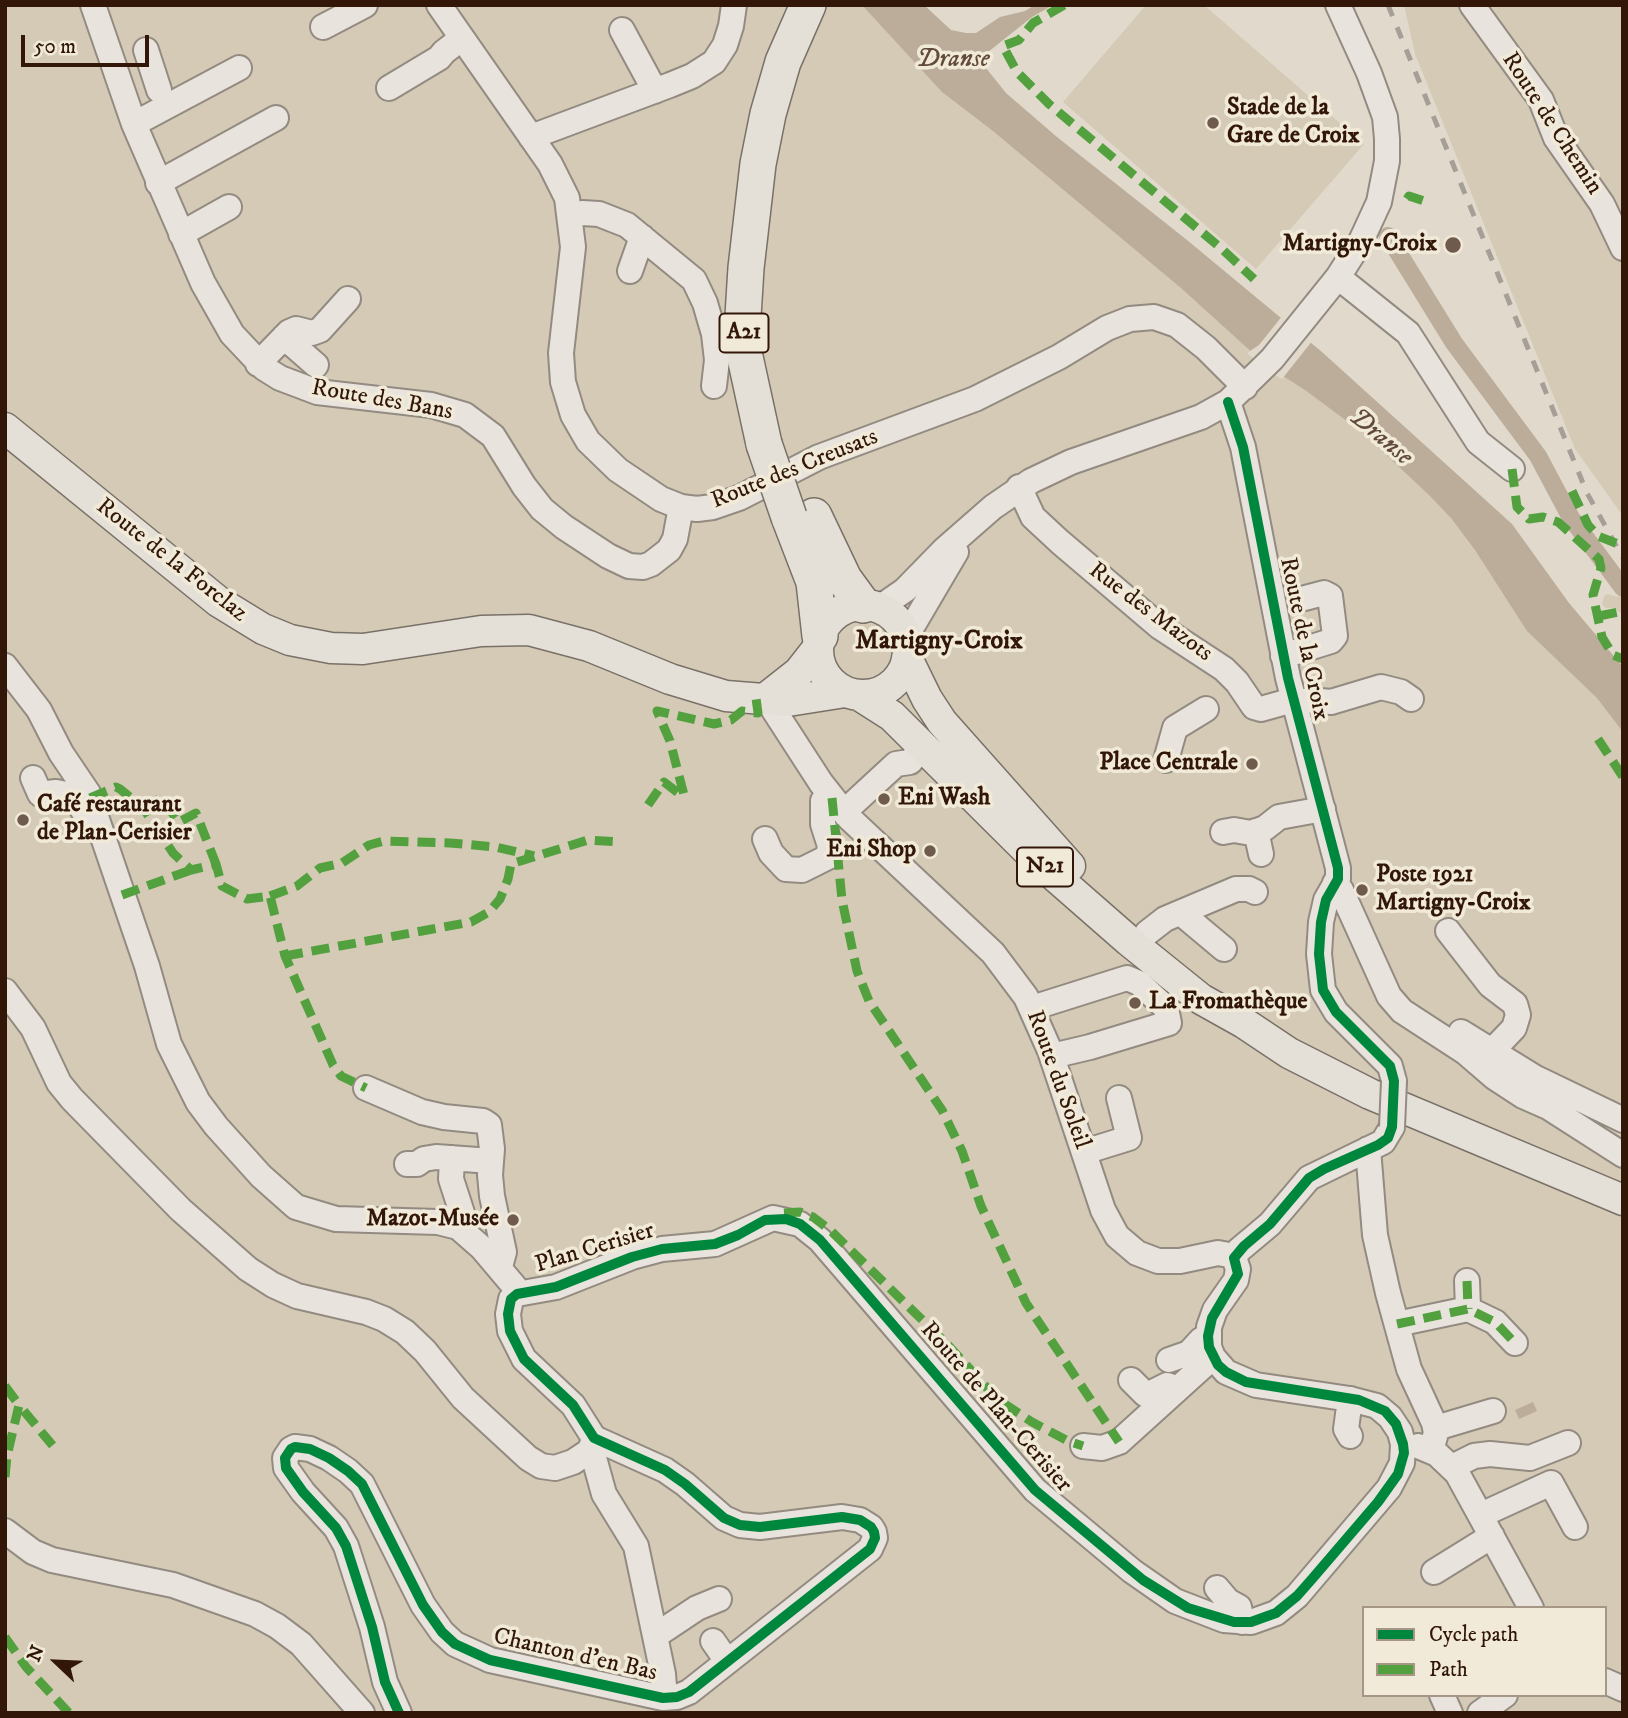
<!DOCTYPE html>
<html>
<head>
<meta charset="utf-8">
<style>
	body { margin:0 }
	#map { position:relative; width:1628px; height:1718px; overflow:hidden; background:#e1dacc; font-family:"IM FELL DW Pica",serif }
	canvas { display:block }
	.frame { position:absolute; inset:0; border:7px solid #321708; pointer-events:none }
	.legend { position:absolute; left:1362px; top:1606px; width:245px; height:91px; box-sizing:border-box; background:#f1ead8; border:2px solid #a59685; margin:0; padding:9px 12px; list-style:none; font-size:21px; color:#321708 }
	.legend li { display:flex; align-items:center; gap:14px; height:35px }
	.legend b { width:35px; border:2px solid #a59685 }
	.north { position:absolute; left:21px; top:1627px; width:70px; height:70px; -webkit-text-stroke:5px #f1ead8; paint-order:stroke; rotate:293deg; font-size:19px; font-weight:700; line-height:28px; text-align:center; color:#321708 }
	.north::after { content:''; display:block; margin:auto; width:24px; height:32px; background:#321708; clip-path:polygon(50% 0,100% 100%,50% 72%,0 100%) }
	.scale { position:absolute; left:21px; top:35px; width:128px; height:32px; box-sizing:border-box; border:4px solid #321708; border-top:0; padding-left:9px; font-size:21px; line-height:24px; white-space:nowrap; color:#321708; -webkit-text-stroke:5px #f1ead8; paint-order:stroke }
</style>
</head>
<body>
<div id="map">
<canvas width="1628" height="1718"></canvas>
<div class="frame"></div>
<ul class="legend">
<li><b style="height:9px;background:#00873e"></b>Cycle path</li>
<li><b style="height:9px;background:#52a13e"></b>Path</li>
</ul>
<div class="north">N</div>
<div class="scale">50 m</div>
</div>
<script>
const context = document.querySelector('canvas').getContext('2d');
context.lineJoin = 'round';
function fill(path, color) { context.fillStyle = color; context.fill(path, 'evenodd'); }
const shape = rows => new Path2D(rows.map(r => 'M' + r).join(''));
function strokePath(path, color, width, dash) { context.strokeStyle = color; context.lineWidth = width; context.lineCap = dash ? 'butt' : 'round'; context.setLineDash(dash || []); context.stroke(path); }
function write(font, color, halo, rows, align = 'center') {
  context.font = font + ' "IM FELL DW Pica",serif'; context.lineWidth = 7; context.setLineDash([]); context.textBaseline = 'middle'; context.strokeStyle = halo; context.fillStyle = color; for (const [text, x, y, turn = 0] of rows) {
    context.save(); context.translate(x, y); context.rotate((+turn || 0) * Math.PI / 180); context.textAlign = isNaN(turn) ? turn : align; if (halo) context.strokeText(text, 0, 0); context.fillText(text, 0, 0); context.restore();
  }
}
fill(shape([
	[5,5,901,5,1467,508,1623,708,1623,1713,5,1713],
	[1364,1608,1605,1608,1605,1695,1364,1695],
	[1146,5,1204,5,1364,144,1256,269,1063,102],
	[1404,5,1623,5,1623,516,1575,449,1415,54],
	[1607,594,1623,598,1623,615,1614,608,1605,608,1602,604,1604,596]
]), '#d5cab5');
fill(shape([
	[862,5,924,5,951,30,966,33,976,33,1000,17,1025,11,1035,5,1053,5,1032,17,983,56,982,63,1006,93,1057,137,1187,240,1322,352,1512,524,1569,603,1623,667,1623,732,1597,698,1527,631,1475,550,1451,518,1429,495,1363,433,1305,390,1266,365,1181,288,993,131,942,92],
	[1533,1402,1537,1411,1519,1419,1515,1410]
]), '#bbad99');
fill(shape([
	[1283,315,1313,340,1282,379,1264,368,1247,353,1259,345]
]), '#e1dacc');
strokePath(shape([
	[1388,236,1454,343,1538,456,1571,518,1623,588]
]), '#bbad99', 18);
const minor = shape([
	[93,5,134,124,203,283,232,334,264,368,280,378,317,392,431,405,465,415,493,436,524,486,542,509,564,527,608,556,629,566,643,567,651,564,669,550,675,539,681,507],
	[439,5,550,164,567,198,573,247,561,353,563,382,573,415,588,441,618,470,661,499,681,507,697,509,713,507,739,498,819,457,975,399,1059,357,1107,328,1130,319,1154,317,1177,325,1206,348,1245,387],
	[1472,5,1541,100,1556,138,1602,204,1623,248],
	[323,27,365,5],
	[622,30,655,91],
	[146,50,159,90],
	[389,88,439,58,444,52,462,38],
	[134,124,239,68],
	[531,137,670,85,692,76,714,62,725,45,731,26,734,5],
	[158,183,276,118],
	[571,216,582,213,599,214,627,225,694,280,705,303,714,334,717,360,714,386],
	[181,234,229,207],
	[630,271,642,237],
	[1338,277,1408,333,1478,442,1512,469],
	[284,337,316,365],
	[258,364,289,332,296,329,312,333,320,330,348,299],
	[1228,402,1243,447,1288,678,1338,868,1338,879,1326,900,1321,922,1319,954,1323,990,1336,1012,1390,1066,1394,1081],
	[1019,487,1033,517,1060,542,1160,627,1224,669,1237,682,1254,707,1261,709,1293,700],
	[879,608,905,590,945,549,993,507,1031,481,1071,462,1201,417,1228,402,1272,359,1338,277,1361,241,1379,202,1387,161,1387,139,1385,117,1369,73,1338,5],
	[906,637,956,552],
	[1283,656,1331,641,1335,636,1330,596,1324,593,1305,598],
	[5,666,39,710,61,753,88,793,147,966,169,1044,198,1102,216,1126,261,1176,296,1207,336,1219,438,1222,458,1227,482,1248,520,1293],
	[766,698,821,783,847,816,993,953,1026,997,1050,1051,1103,1210,1117,1236,1137,1253,1158,1261,1180,1261,1218,1253,1229,1255,1234,1258],
	[1294,704,1310,700,1331,702,1381,687,1401,692,1411,699],
	[1166,760,1175,728,1206,709],
	[33,778,40,794,56,792,66,794,79,804,89,820],
	[844,812,896,764,910,762,923,747],
	[1256,831,1261,854],
	[1223,832,1234,830,1251,833,1265,828,1279,817,1323,809],
	[765,839,771,853,786,869,802,870,828,857,830,846,823,824,823,801,829,795],
	[1335,883,1341,890,1389,996,1402,1011,1465,1052,1494,1077,1523,1096,1548,1107,1623,1155],
	[1181,913,1224,949],
	[1448,931,1490,985,1515,1004,1518,1015,1514,1028,1492,1051],
	[1147,933,1165,919,1236,889,1249,889,1255,892],
	[5,991,33,1028,59,1083,72,1099,181,1210,248,1269,273,1285,297,1296,366,1312,384,1319,405,1332,425,1351,463,1398,528,1458,541,1466,555,1468,573,1462,588,1452,598,1440],
	[1032,1008,1127,978,1139,983,1166,1008,1169,1023,1090,1047,1052,1056],
	[1461,1032,1534,1077,1623,1120],
	[366,1088,422,1112,444,1117,483,1121,489,1125,492,1149,490,1175,492,1196,504,1252,500,1267],
	[1368,1149,1375,1235,1388,1293,1409,1369,1434,1423,1436,1433,1431,1450],
	[1084,1152,1129,1138,1119,1098],
	[452,1158,451,1179,464,1219,463,1230],
	[407,1164,417,1164,424,1159,436,1157,491,1161],
	[1467,1281,1468,1309],
	[1397,1324,1468,1309,1495,1322,1515,1343],
	[1169,1360,1189,1353,1201,1340,1208,1336],
	[1131,1380,1145,1394,1149,1394,1167,1385,1177,1389],
	[1350,1399,1346,1429,1350,1436],
	[1436,1428,1493,1411],
	[1083,1446,1102,1448,1119,1442,1213,1357],
	[1418,1446,1437,1454,1457,1473,1531,1608],
	[591,1447,604,1494,636,1546,663,1674,665,1698],
	[1452,1467,1474,1456,1490,1454,1530,1458,1568,1443],
	[1481,1515,1551,1483,1575,1527],
	[5,1531,33,1552,52,1560,173,1585,255,1614,277,1626,301,1644,362,1713],
	[1434,1572,1492,1536],
	[1217,1588,1228,1601,1239,1607,1242,1622],
	[655,1636,697,1608,719,1599],
	[713,1641,727,1661],
	[1605,1681,1623,1689],
	[1442,1695,1450,1713],
	[399,1713,385,1682,372,1627,346,1546,336,1528,303,1492,286,1468,285,1458,291,1449,295,1447,310,1449,329,1458,348,1471,362,1484,423,1605,442,1632,455,1644,490,1660,663,1698,677,1697,689,1692,870,1549,875,1538,874,1532,871,1527,860,1520,842,1517,760,1527,740,1525,724,1518,685,1484,665,1470,594,1438,573,1405,524,1359,510,1331,508,1314,511,1299,517,1294,556,1287,632,1257,662,1249,715,1244,773,1218,800,1224,820,1240,1035,1490,1132,1571,1175,1601,1224,1620,1251,1622,1276,1613,1297,1596,1389,1488,1402,1463,1403,1444,1400,1432,1390,1417,1377,1406,1350,1399,1256,1385,1226,1372,1213,1357,1209,1347,1209,1327,1215,1310,1236,1280,1238,1269,1234,1258,1239,1250,1270,1224,1309,1178,1383,1142,1392,1127],
	[1480,1713,1505,1695]
]);
const major = shape([
	[5,428,219,602,263,629,290,640,331,648,363,649,481,631,529,630,589,646,670,679,726,696,788,701,845,692],
	'818 650a45 45 0 1 1 90 0a45 45 0 1 1-90 0Z',
	[907,658,927,699,942,722,1070,866],
	[859,695,892,716,1041,864,1129,941,1201,999,1244,1023,1289,1053,1370,1094,1623,1200],
	[766,698,799,672,817,649]
]);
const highway = shape([
	[764,444,745,357,743,316,746,268,758,164,768,114,783,62,808,5],
	[814,516,844,579,863,605],
	[789,517,814,582,820,636]
]);
strokePath(minor, '#938b81', 28);
strokePath(major, '#797168', 33);
strokePath(highway, '#797168', 38);
strokePath(minor, '#e8e4dd', 24);
strokePath(major, '#e4e0d8', 30);
strokePath(highway, '#e4e0d8', 35);
strokePath(shape([
	[1388,5,1587,493,1623,558]
]), '#a69f98', 5, [12, 12]);
const minorBridge = shape([
	[1392,1127,1394,1081]
]);
const highwayBridge = shape([
	[764,444,789,517]
]);
strokePath(minorBridge, '#938b81', 28, []);
strokePath(highwayBridge, '#797168', 38, []);
strokePath(minorBridge, '#e8e4dd', 24);
strokePath(highwayBridge, '#e4e0d8', 35);
strokePath(shape([
	[1064,5,1033,23,1019,40,1003,46,1017,72,1049,104,1222,249,1254,279],
	[1407,199,1409,196,1424,201],
	[1512,469,1517,507,1529,519,1543,517,1558,522,1599,559,1601,568,1593,595,1602,637,1613,655,1623,659],
	[1572,491,1588,525,1598,536,1623,546],
	[1599,616,1623,611],
	[1598,739,1623,777],
	[90,798,116,787,120,789,143,808,173,853,191,870,216,864,222,886,247,899,270,896,285,956,333,1065,341,1076,366,1088],
	[832,798,842,900,857,971,869,1001,942,1110,962,1151,981,1206,1026,1303,1119,1442],
	[648,805,664,782,681,795,684,795,670,741,657,711,714,724,731,720,742,711,758,713,756,698],
	[143,808,161,798,179,822,196,813,216,864],
	[122,895,191,870],
	[270,896,297,886,320,868,342,863,369,845,384,841,450,843,496,847,534,856],
	[285,956,471,922,489,912,500,899,508,879,511,864,588,840,619,842],
	[784,1213,800,1212,813,1217,830,1230,948,1345,997,1399,1032,1422,1068,1441,1083,1446],
	[1467,1281,1468,1309],
	[1397,1324,1468,1309,1495,1322,1515,1343],
	[5,1386,19,1405],
	[5,1477,7,1456,19,1405,54,1447],
	[5,1637,26,1667,69,1713]
]), '#52a13e', 9, [18, 9]);
strokePath(shape([
	[399,1713,385,1682,372,1627,346,1546,336,1528,303,1492,286,1468,285,1458,291,1449,295,1447,310,1449,329,1458,348,1471,362,1484,423,1605,442,1632,455,1644,490,1660,663,1698,677,1697,689,1692,870,1549,875,1538,874,1532,871,1527,860,1520,842,1517,760,1527,740,1525,724,1518,685,1484,665,1470,594,1438,573,1405,524,1359,510,1331,508,1314,511,1299,517,1294,556,1287,632,1257,662,1249,715,1244,738,1235,765,1220,786,1219,800,1224,820,1240,1035,1490,1143,1580,1188,1608,1234,1622,1251,1622,1276,1613,1297,1596,1312,1579,1378,1502,1398,1474,1404,1453,1403,1444,1396,1424,1385,1411,1359,1400,1246,1382,1226,1372,1218,1365,1209,1347,1208,1336,1212,1318,1238,1274,1234,1258,1244,1246,1270,1224,1309,1178,1324,1169,1378,1145,1388,1138,1392,1127,1394,1081,1390,1066,1336,1012,1323,990,1319,954,1321,922,1326,900,1338,879,1338,868,1288,678,1243,447,1228,402]
]), '#00873e', 10);
for (const [x, y, r, color] of [
	[1213,123,7,"#6f5b4d"],
	[1453,245,9,"#6f5b4d"],
	[1252,764,7,"#6f5b4d"],
	[884,799,7,"#6f5b4d"],
	[23,820,7,"#6f5b4d"],
	[930,851,7,"#6f5b4d"],
	[1362,890,7,"#6f5b4d"],
	[1135,1003,7,"#6f5b4d"],
	[513,1220,7,"#6f5b4d"]
]) { const dot = new Path2D(); dot.arc(x, y, r, 0, 2 * Math.PI); context.fillStyle = color; context.fill(dot); strokePath(dot, '#f1ead8', 2.5); }
for (const [x, y, w] of [
	[744,333,49],
	[1045,867,56]
]) { const box = new Path2D(); box.roundRect(x - w / 2, y - 19.5, w, 39, 5); context.fillStyle = '#f1ead8'; context.fill(box); strokePath(box, '#321708', 2); }
write('bold 23px', '#321708', null, [
	["A21",744,333],
	["N21",1045,867]
]);
write('bold 24px', '#321708', '#f1ead8', [
	["Stade de la",1227,109],
	["Gare de Croix",1227,137],
	["Martigny-Croix",1437,245,"right"],
	["Place Centrale",1238,764,"right"],
	["Eni Wash",898,799],
	["Café restaurant",37,806],
	["de Plan-Cerisier",37,834],
	["Eni Shop",916,851,"right"],
	["Poste 1921",1376,876],
	["Martigny-Croix",1376,904],
	["La Fromathèque",1149,1003],
	["Mazot-Musée",499,1220,"right"]
], 'left');
write('24px', '#321708', '#f1ead8', [
	["Route de Chemin",1551,124,57],
	["Route des Bans",382,401,10],
	["Route des Creusats",795,470,-22],
	["Route de la Forclaz",171,561,38],
	["Rue des Mazots",1150,613,37],
	["Route de la Croix",1303,639,78],
	["Route du Soleil",1057,1080,70],
	["Plan Cerisier",595,1249,-17],
	["Route de Plan-Cerisier",995,1408,49],
	["Chanton d'en Bas",575,1656,13]
]);
write('italic 26px', '#624b39', '#f1ead8', [
	["Dranse",953,61],
	["Dranse",1380,438,40]
]);
write('bold 26px', '#321708', '#f1ead8', [
	["Martigny-Croix",939,643]
]);
</script>
</body>
</html>
